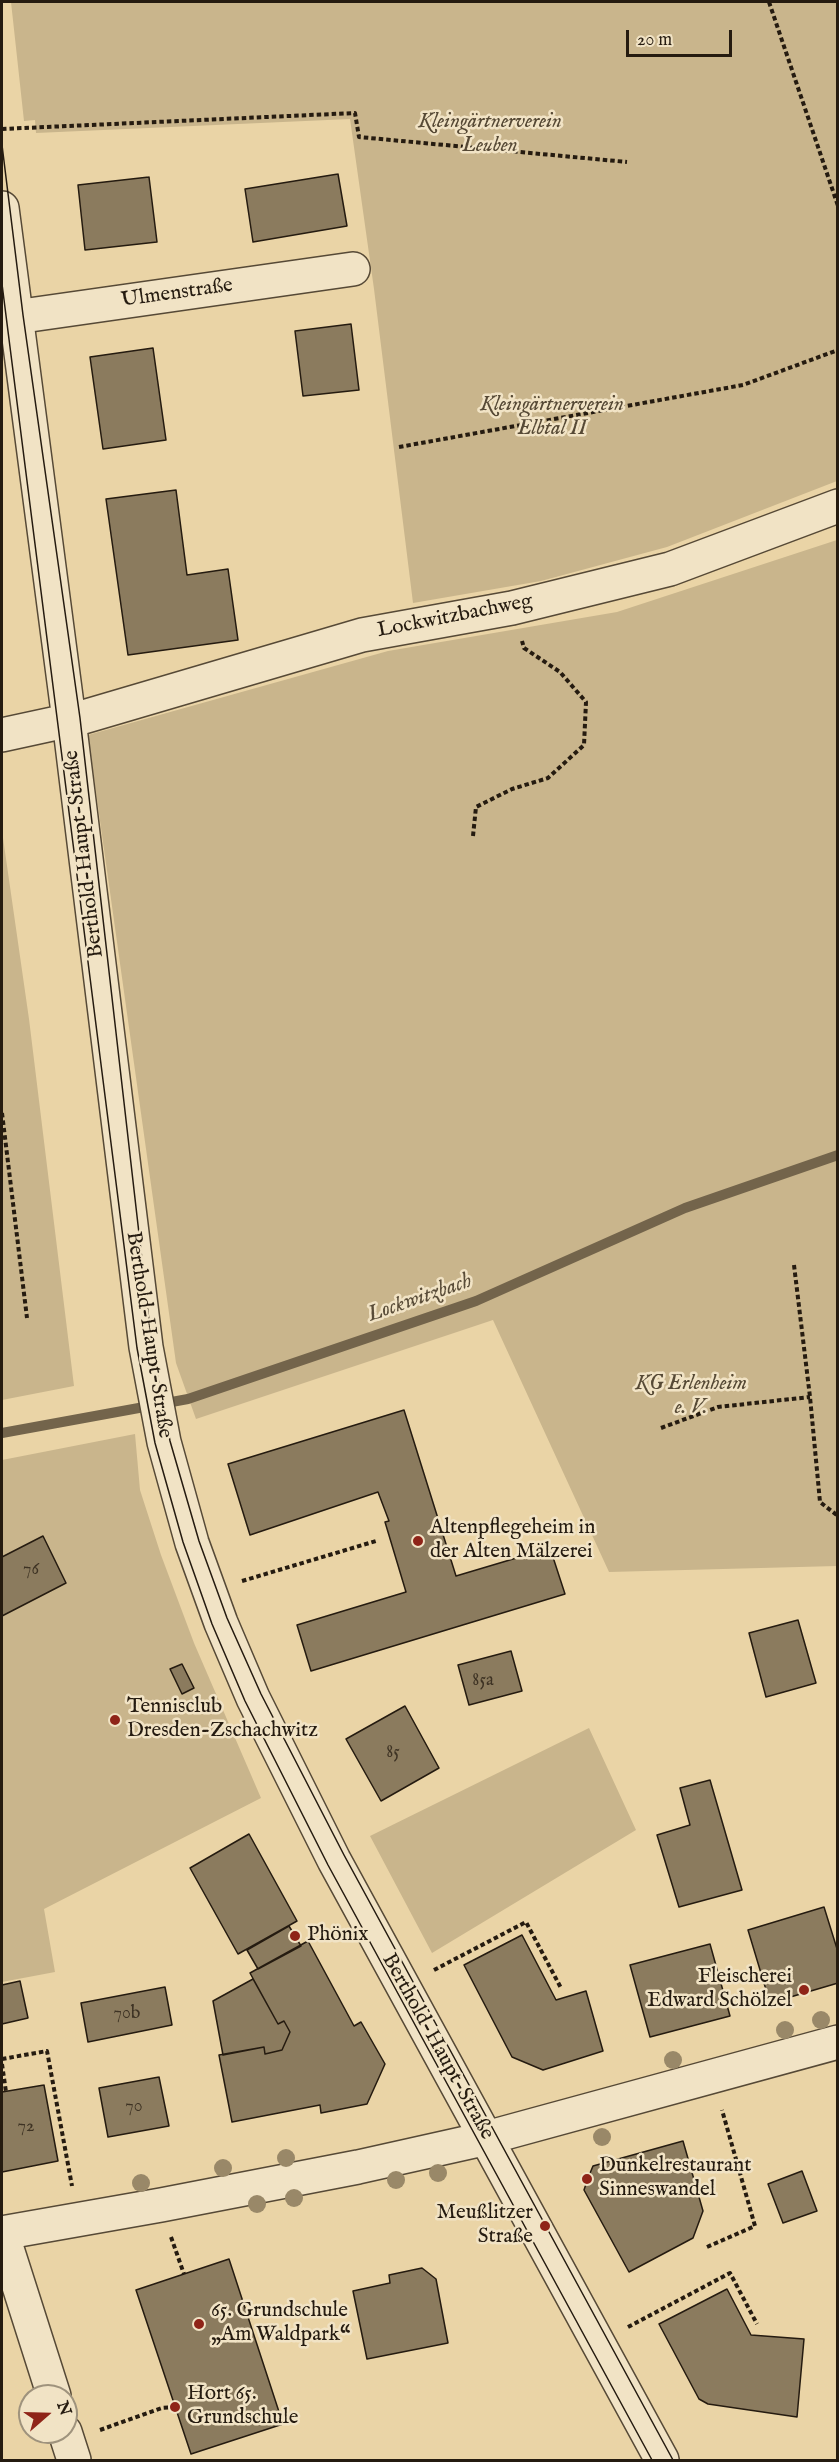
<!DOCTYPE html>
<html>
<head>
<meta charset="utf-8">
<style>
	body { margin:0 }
	#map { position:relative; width:839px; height:2462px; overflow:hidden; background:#ead4a6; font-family:"IM FELL English",serif }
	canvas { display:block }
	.frame { position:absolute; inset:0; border:3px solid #251b10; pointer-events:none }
	.north { position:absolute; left:18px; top:2384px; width:60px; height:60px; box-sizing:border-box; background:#f1e3c5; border:2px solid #9f937d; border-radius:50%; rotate:70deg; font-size:16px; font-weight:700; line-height:24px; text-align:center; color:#251b10 }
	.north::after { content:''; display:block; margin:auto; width:21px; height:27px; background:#8f2418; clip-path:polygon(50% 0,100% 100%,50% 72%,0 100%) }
	.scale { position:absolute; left:626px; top:30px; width:106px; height:27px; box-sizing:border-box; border:3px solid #251b10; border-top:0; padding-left:8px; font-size:18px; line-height:21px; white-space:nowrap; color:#251b10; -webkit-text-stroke:4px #f1e3c5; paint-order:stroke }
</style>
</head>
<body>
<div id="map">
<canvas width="839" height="2462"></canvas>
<div class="frame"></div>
<div class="north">N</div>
<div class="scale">20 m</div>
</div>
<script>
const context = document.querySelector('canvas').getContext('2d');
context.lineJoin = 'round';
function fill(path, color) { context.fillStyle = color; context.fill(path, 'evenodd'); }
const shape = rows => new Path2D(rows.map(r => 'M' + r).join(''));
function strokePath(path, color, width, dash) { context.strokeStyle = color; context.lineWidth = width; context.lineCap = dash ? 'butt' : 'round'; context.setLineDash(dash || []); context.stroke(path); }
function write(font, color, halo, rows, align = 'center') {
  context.font = font + ' "IM FELL English",serif'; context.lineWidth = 5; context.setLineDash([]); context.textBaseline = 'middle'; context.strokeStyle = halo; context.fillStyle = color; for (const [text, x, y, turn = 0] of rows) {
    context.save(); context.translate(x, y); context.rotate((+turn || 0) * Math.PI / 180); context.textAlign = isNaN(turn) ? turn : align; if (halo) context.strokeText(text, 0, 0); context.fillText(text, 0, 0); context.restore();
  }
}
fill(shape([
	[11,2,837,2,837,481,667,547,541,581,413,603,374,289,350,119,36,133,35,120,24,121],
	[837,540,837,1566,609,1572,493,1320,196,1419,176,1363,88,735,388,651,617,612],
	[2,831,29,1019,74,1386,2,1400],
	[135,1434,140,1490,161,1555,194,1643,261,1798,44,1909,55,1972,2,1982,2,1460],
	[589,1728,636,1830,432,1953,370,1836]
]), '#c9b58c');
strokePath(shape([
	[2,1433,188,1399,476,1301,685,1208,838,1155]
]), '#73644b', 10);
const building = shape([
	[338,174,347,226,253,242,245,189,338,174],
	[149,177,157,242,85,250,78,185,149,177],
	[351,324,359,390,303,396,295,331,351,324],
	[153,348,166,440,103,449,90,357,153,348],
	[176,490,187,575,228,569,238,640,128,655,106,499,176,490],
	[404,1410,456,1576,550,1548,565,1594,311,1671,297,1625,406,1592,385,1522,389,1521,378,1492,250,1535,228,1464,404,1410],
	[43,1536,66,1583,2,1616,2,1557,43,1536],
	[798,1620,816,1683,766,1697,749,1633,798,1620],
	[511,1651,522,1691,469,1705,458,1665,511,1651],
	[182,1664,194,1688,182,1694,170,1669,182,1664],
	[405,1706,439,1768,381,1801,346,1739,405,1706],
	[710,1780,742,1890,679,1907,657,1835,690,1825,680,1788,710,1780],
	[249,1834,297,1921,238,1954,190,1868,249,1834],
	[824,1907,838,1952,838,1983,770,2003,748,1930,824,1907],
	[289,1926,301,1946,258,1969,247,1950,289,1926],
	[522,1935,556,2000,586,1991,603,2051,543,2070,512,2057,464,1965,522,1935],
	[308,1941,354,2026,361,2022,385,2064,367,2104,321,2113,320,2105,232,2122,219,2055,264,2047,265,2054,282,2050,290,2032,284,2021,278,2024,250,1973,308,1941],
	[710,1944,730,2016,650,2037,630,1965,710,1944],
	[253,1979,278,2024,284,2021,290,2032,282,2050,265,2054,264,2047,223,2055,213,2001,253,1979],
	[20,1981,28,2018,2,2024,2,1985,20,1981],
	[165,1987,172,2025,88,2042,81,2003,165,1987],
	[159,2077,169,2126,108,2137,99,2088,159,2077],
	[44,2085,58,2161,2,2172,2,2092,44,2085],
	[683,2141,703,2211,693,2238,629,2272,584,2190,588,2178,593,2166,683,2141],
	[802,2171,817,2211,783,2223,768,2184,802,2171],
	[229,2259,283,2424,191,2454,136,2290,229,2259],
	[422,2268,436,2279,448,2343,367,2359,353,2291,390,2283,389,2275,422,2268],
	[727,2289,751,2335,804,2339,797,2417,708,2404,699,2399,659,2324,727,2289]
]);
fill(building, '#8b7b5e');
strokePath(building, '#251b10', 1.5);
const minor = shape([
	[2,208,69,720,146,1347,164,1442,192,1543,221,1623,253,1698,334,1860,662,2460],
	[2,319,353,269],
	[2,735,80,718,362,635,512,608,670,569,838,506],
	[2,2233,161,2205,358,2167,479,2140,838,2042],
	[2,2233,54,2396],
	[65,2432,74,2460]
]);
strokePath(minor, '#564936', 36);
strokePath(shape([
	[769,2,838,206],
	[2,129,355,113,359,137,627,162],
	[399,447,743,385,838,350],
	[473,836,476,807,512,789,548,778,584,745,586,702,560,672,524,648,522,641],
	[2,1113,27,1318],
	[794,1265,810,1397,820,1502,838,1516],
	[661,1428,718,1407,810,1397],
	[242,1581,376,1541],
	[434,1970,526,1922,561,1988],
	[2,2059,47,2051,72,2186],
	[2,2064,6,2092],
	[171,2237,184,2274],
	[707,2247,755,2226,722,2110],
	[628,2327,730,2273,757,2324],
	[100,2430,162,2408,175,2407]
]), '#251b10', 4, [4.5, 3]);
strokePath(minor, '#f1e3c5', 33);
strokePath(shape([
	[2,145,23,315,80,718,152,1347,170,1441,199,1541,227,1618,261,1694,344,1855,673,2460],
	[2,284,137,1348,155,1443,183,1542,212,1624,245,1701,328,1865,652,2460]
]), '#251b10', 1.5);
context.fillStyle = '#998868';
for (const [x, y] of [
	[821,2020],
	[785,2030],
	[673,2060],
	[602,2137],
	[286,2158],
	[223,2168],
	[438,2173],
	[396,2180],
	[141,2183],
	[294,2198],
	[257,2204]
]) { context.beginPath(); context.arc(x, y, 9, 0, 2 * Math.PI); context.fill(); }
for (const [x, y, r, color] of [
	[418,1541,6,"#8f2418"],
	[115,1720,6,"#8f2418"],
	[295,1936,6,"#8f2418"],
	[804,1990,6,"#8f2418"],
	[587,2179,6,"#8f2418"],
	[545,2226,6,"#8f2418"],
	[199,2324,6,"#8f2418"],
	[175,2407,6,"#8f2418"]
]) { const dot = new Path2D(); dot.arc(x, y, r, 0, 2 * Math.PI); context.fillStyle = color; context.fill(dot); strokePath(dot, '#f1e3c5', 2); }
write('18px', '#3e3324', null, [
	["76",31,1570],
	["85a",483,1681],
	["85",393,1753],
	["70b",127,2014],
	["70",134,2107],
	["72",26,2127]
]);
write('italic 21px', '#564935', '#f1e3c5', [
	["Kleingärtnerverein",490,123],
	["Leuben",490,147],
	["Kleingärtnerverein",552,406],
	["Elbtal II",552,430],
	["KG Erlenheim",691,1385],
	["e. V.",691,1409]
]);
write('21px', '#251b10', '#f1e3c5', [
	["Ulmenstraße",177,294,-8],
	["Lockwitzbachweg",455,617,-11],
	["Berthold-Haupt-Straße",85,854,-97],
	["Berthold-Haupt-Straße",148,1335,81],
	["Berthold-Haupt-Straße",437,2047,61]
]);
write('21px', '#251b10', '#f1e3c5', [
	["Altenpflegeheim in",430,1529],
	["der Alten Mälzerei",430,1553],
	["Tennisclub",127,1708],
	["Dresden-Zschachwitz",127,1732],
	["Phönix",307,1936],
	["Fleischerei",792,1978,"right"],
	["Edward Schölzel",792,2002,"right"],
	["Dunkelrestaurant",599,2167],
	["Sinneswandel",599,2191],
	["Meußlitzer",533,2214,"right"],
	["Straße",533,2238,"right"],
	["65. Grundschule",211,2312],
	["„Am Waldpark“",211,2336],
	["Hort 65.",187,2395],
	["Grundschule",187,2419]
], 'left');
write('italic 22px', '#594c38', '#f1e3c5', [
	["Lockwitzbach",420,1299,-19]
]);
</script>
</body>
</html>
